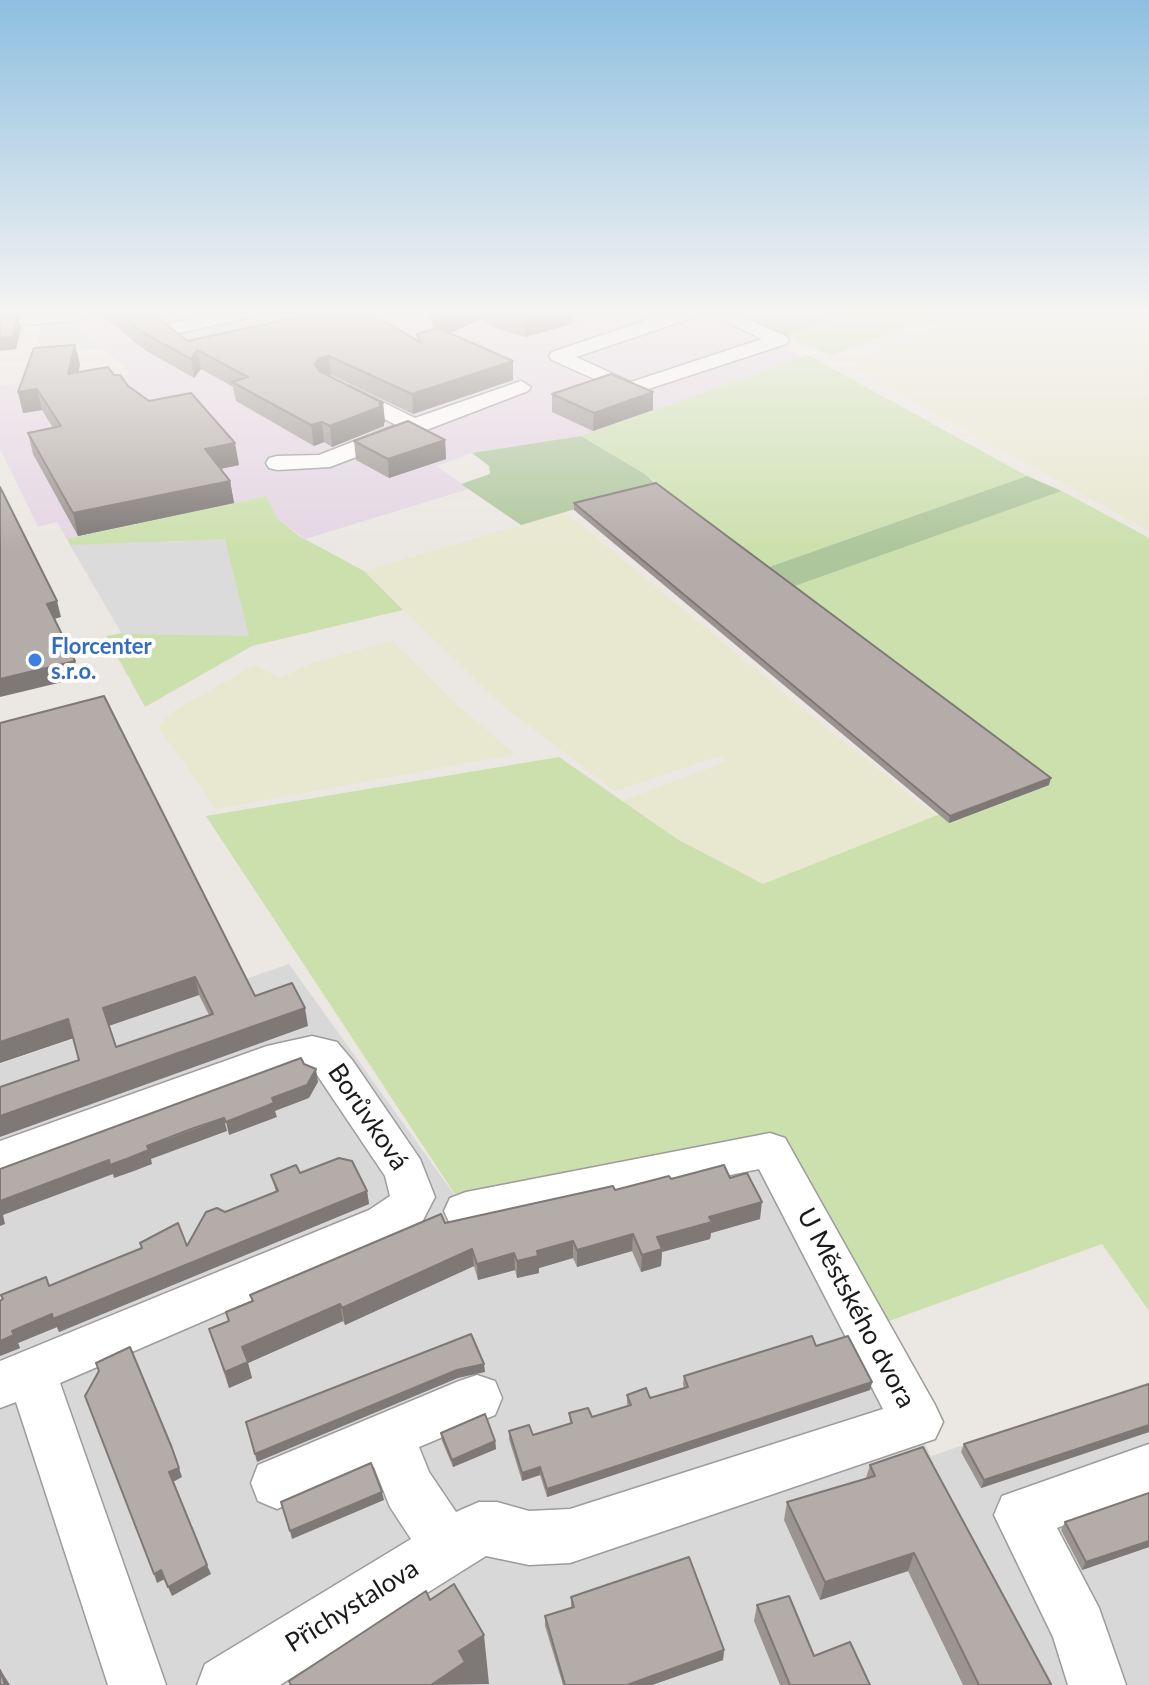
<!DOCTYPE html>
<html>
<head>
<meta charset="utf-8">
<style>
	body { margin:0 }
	canvas { display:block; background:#ebe7e2 }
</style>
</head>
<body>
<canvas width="1149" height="1685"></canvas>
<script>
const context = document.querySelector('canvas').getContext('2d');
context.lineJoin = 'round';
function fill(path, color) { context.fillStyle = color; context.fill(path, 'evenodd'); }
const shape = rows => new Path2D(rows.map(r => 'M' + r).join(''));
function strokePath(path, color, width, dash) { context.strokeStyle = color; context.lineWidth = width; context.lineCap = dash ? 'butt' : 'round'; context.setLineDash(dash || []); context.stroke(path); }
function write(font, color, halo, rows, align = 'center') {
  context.font = font + ' Lato,sans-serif'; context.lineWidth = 8; context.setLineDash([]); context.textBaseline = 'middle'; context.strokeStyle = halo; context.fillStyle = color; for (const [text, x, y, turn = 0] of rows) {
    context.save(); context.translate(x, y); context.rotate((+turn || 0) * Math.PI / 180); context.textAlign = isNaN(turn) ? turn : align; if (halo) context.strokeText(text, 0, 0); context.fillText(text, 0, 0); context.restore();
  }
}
fill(shape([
	[289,964,466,1211,770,1150,867,1329,931,1456,1149,1382,1149,1685,0,1685,0,1064]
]), '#d9d8d8');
fill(shape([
	[100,313,704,313,802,357,581,436,472,453,437,466,469,489,305,539,278,519,266,496,67,539,57,522,38,527,0,449,0,385,107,378,131,373,71,321]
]), '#e4d5e3');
fill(shape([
	[976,313,1149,313,1149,531,855,369,859,362,883,349],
	[565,512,824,726,936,816,763,884,677,839,622,801,728,761,718,756,615,791,502,705,364,571],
	[392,641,456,704,515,754,216,809,158,726,174,711,255,665,281,678,312,663]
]), '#e8e7cf');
fill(shape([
	[735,313,944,313,831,356],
	[808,355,1027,476,769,567,645,474,581,436],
	[1062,491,1149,538,1149,1311,1102,1244,867,1329,770,1150,466,1211,206,816,559,757,677,839,763,884,1039,775,907,669,795,586],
	[266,496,278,519,299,536,364,571,403,610,252,646,145,707,106,636,122,633,67,539]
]), '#cce0ad');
fill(shape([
	[735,313,846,313,785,336],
	[581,436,645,474,657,485,521,525,461,484,490,474,489,466,472,453],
	[1027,476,1062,491,795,586,769,567]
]), '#adc69b');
fill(shape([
	[160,313,290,313,308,325,192,349,149,316],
	[71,321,101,348,80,350,80,344,37,347,42,323],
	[225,539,249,636,122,634,70,545]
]), '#dbdbdb');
const minor = shape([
	[23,313,88,313,88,314,79,320,0,327,0,315,23,313],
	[217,313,254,313,252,317,174,334,165,328,167,324,217,313],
	[565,313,583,313,580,319,573,321,566,319,565,313],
	[668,313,697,313,695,317,576,357,631,382,762,339,709,313,734,313,786,336,789,340,786,344,630,395,552,360,549,356,552,352,668,313],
	[521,381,531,387,528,391,330,467,277,470,269,468,266,463,269,458,277,456,319,455,396,425,336,394,333,390,336,386,350,386,415,418,521,381],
	[312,1036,337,1042,353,1061,420,1159,435,1197,422,1222,401,1236,60,1383,166,1685,108,1685,16,1402,0,1408,0,1361,369,1210,390,1196,385,1176,311,1066,286,1071,0,1176,0,1141,267,1046,312,1036],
	[770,1133,785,1138,935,1405,943,1422,935,1439,570,1563,529,1565,486,1556,280,1685,197,1685,205,1664,411,1539,390,1507,374,1467,277,1509,258,1501,251,1483,258,1465,459,1381,477,1375,495,1381,502,1398,495,1415,419,1447,429,1472,456,1512,479,1502,497,1502,529,1511,570,1509,883,1409,759,1169,466,1230,450,1224,444,1211,450,1198,466,1192,770,1133],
	[1149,1444,1149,1494,1057,1528,1099,1608,1126,1685,1068,1685,1053,1637,994,1515,1002,1496,1149,1444]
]);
strokePath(minor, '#9c9c9c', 3);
fill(minor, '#fff');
fill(shape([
	[104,313,152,313,187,341,418,342,417,334,434,329,428,313,572,313,572,324,525,337,495,328,481,319,450,333,513,361,513,380,413,414,331,375,329,376,383,403,385,423,384,423,384,426,332,447,324,442,314,446,236,401,233,387,201,369,194,378,145,350,105,318],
	[75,345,80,365,78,372,114,375,239,465,221,469,230,481,234,503,78,536,33,454,28,433,53,428,42,410,23,413,18,392],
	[653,392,653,410,593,431,552,412,552,394],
	[445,440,446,459,389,478,356,460,354,441],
	[574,503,1049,785,949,823,574,510],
	[0,723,255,996,308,1026,79,1060,73,1038,0,1063],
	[199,995,209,1015,116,1047,109,1026],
	[300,1173,367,1191,369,1204,59,1332,57,1327,18,1343,20,1348,0,1356,49,1286,187,1246,225,1212,276,1192,271,1175],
	[730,1178,760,1219,711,1233,710,1239,662,1252,661,1266,641,1272,632,1251,577,1267,573,1258,539,1268,539,1273,517,1278,515,1270,478,1280,474,1266,345,1325,343,1321,248,1363,252,1378,229,1388,209,1329,229,1321,226,1312,252,1301,250,1295,445,1223,671,1179],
	[816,1346,872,1382,870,1390,547,1497,540,1475,522,1481,509,1439,509,1431,533,1435,570,1423,569,1413,592,1417,628,1406,627,1403,627,1395,650,1398,684,1388,683,1384,684,1376],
	[1149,1384,1149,1432,981,1488,961,1452,964,1444],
	[441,1433,495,1441,496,1449,453,1467,442,1441],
	[870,1465,1050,1685,963,1685,908,1571,820,1600,784,1520,787,1502,866,1478],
	[1065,1522,1149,1547,1082,1570,1061,1530],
	[571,1597,724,1650,723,1660,652,1685,563,1685,545,1626,545,1616,571,1608],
	[757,1605,814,1656,870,1685,780,1685,754,1621]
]), '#9b9490');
fill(shape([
	[456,313,481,313,481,319,437,339,436,322],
	[550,313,572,313,572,324,525,337,525,320],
	[18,317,21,329,16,349,0,351,0,338],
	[75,345,80,365,73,394,68,374],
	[197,350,201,369,194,378,191,359],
	[329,356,331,375,322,377,315,364,320,358],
	[513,361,513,380,413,414,412,394],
	[37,389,42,410,23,413,18,392],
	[653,392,653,410,593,431,594,413],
	[383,403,385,423,384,423,384,426,332,447,330,426],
	[322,422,324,442,314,446,311,425],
	[445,440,446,459,389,478,388,459],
	[235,443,239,465,209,471,205,449],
	[230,481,234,503,78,536,73,513],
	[57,601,61,617,51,620,47,604],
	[75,661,79,678,0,697,0,679],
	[1051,778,1049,785,949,823,950,816],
	[195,977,199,995,108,1026,103,1008],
	[305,1008,308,1026,0,1137,0,1116],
	[68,1019,74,1038,0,1063,0,1042],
	[316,1069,318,1082,309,1098,275,1111,277,1117,229,1135,226,1122,272,1098],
	[224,1118,227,1131,151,1159,152,1164,134,1171,114,1178,113,1174,3,1215,5,1224,0,1226,0,1201],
	[367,1191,369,1204,59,1332,57,1327,18,1343,20,1348,0,1356,0,1341,12,1331,52,1314],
	[762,1202,760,1219,711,1233,710,1239,662,1252,661,1266,641,1272,642,1255,657,1237,709,1217],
	[633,1234,632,1251,577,1267,577,1250],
	[573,1241,573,1258,539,1268,539,1273,517,1278,517,1261,537,1251],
	[472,1249,474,1266,345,1325,342,1308],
	[514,1253,515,1270,478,1280,477,1264],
	[340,1304,343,1321,248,1363,252,1378,229,1388,225,1372,242,1347],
	[484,1364,485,1372,458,1378,257,1462,255,1454,457,1370],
	[872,1382,870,1390,547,1497,547,1489],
	[1149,1425,1149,1432,981,1488,984,1480],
	[495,1441,496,1449,453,1467,452,1460],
	[540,1467,540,1475,522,1481,522,1473],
	[179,1468,182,1477,173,1482,169,1472],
	[382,1492,384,1500,292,1539,290,1531],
	[1149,1541,1149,1547,1082,1570,1086,1562],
	[914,1553,908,1571,820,1600,825,1582],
	[207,1565,211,1574,172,1596,168,1587],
	[161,1570,165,1579,157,1583,154,1574],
	[484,1635,489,1684,431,1685,459,1651],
	[724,1650,723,1660,652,1685,627,1685],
	[0,1669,10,1685,5,1685]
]), '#7e7876');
const building = shape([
	[119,313,152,313,187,341,317,313,371,313,421,343,417,334,438,328,513,361,412,394,329,356,320,358,315,364,319,371,383,403,379,404,382,406,330,426,322,422,311,425,232,382,248,377,197,350,191,359,142,332,119,313],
	[433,313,456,313,436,322,433,313],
	[501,313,550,313,525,320,501,313],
	[18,317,13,337,0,338,0,318,18,317],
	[75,345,68,374,108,367,114,375,120,375,128,386,149,401,191,393,235,443,205,449,230,481,73,513,28,433,61,426,37,389,18,392,34,348,75,345],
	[611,374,653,392,594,413,552,394,611,374],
	[408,421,445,440,388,459,354,441,408,421],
	[656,483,1051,778,950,816,574,503,656,483],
	[0,487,57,601,47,604,75,661,0,679,0,487],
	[104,696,255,996,292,983,305,1008,0,1116,0,1087,79,1060,68,1019,0,1042,0,723,104,696],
	[195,977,213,1014,116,1047,103,1008,195,977],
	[301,1058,304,1064,316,1069,307,1085,272,1098,274,1103,226,1122,224,1118,194,1128,147,1146,149,1150,129,1158,110,1165,109,1160,0,1201,0,1169,301,1058],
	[339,1158,352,1161,367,1191,53,1319,52,1314,12,1331,14,1335,0,1341,0,1301,3,1299,1,1295,46,1277,49,1286,95,1267,142,1248,140,1243,178,1223,187,1246,206,1212,217,1208,225,1212,278,1191,271,1175,296,1165,300,1173,339,1158],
	[724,1165,730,1178,747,1173,762,1202,709,1217,712,1222,657,1237,662,1249,642,1255,633,1234,577,1250,573,1241,537,1251,538,1256,517,1261,514,1253,477,1264,472,1249,342,1308,340,1304,242,1347,248,1362,225,1372,209,1329,229,1321,226,1312,253,1301,250,1295,441,1214,445,1223,613,1186,615,1190,669,1176,671,1179,724,1165],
	[471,1334,484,1364,457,1370,255,1454,246,1422,471,1334],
	[812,1336,816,1346,848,1336,872,1382,547,1489,540,1467,522,1473,509,1431,529,1425,533,1435,572,1423,569,1413,588,1408,592,1417,631,1405,627,1395,646,1388,650,1398,688,1387,684,1376,812,1336],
	[130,1347,172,1448,179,1468,169,1472,207,1565,168,1587,161,1570,154,1574,85,1396,99,1371,96,1363,130,1347],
	[1149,1384,1149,1425,984,1480,964,1444,1149,1384],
	[485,1414,495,1441,452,1460,441,1433,485,1414],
	[923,1447,1051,1684,1047,1685,979,1685,914,1553,825,1582,787,1502,875,1476,870,1465,923,1447],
	[371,1463,382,1492,290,1531,281,1502,371,1463],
	[1149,1493,1149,1541,1086,1562,1065,1522,1149,1493],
	[689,1557,724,1650,627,1685,565,1685,545,1616,574,1607,571,1597,689,1557],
	[454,1584,484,1635,459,1651,465,1662,431,1685,291,1685,289,1681,426,1591,430,1600,454,1584],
	[789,1596,814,1656,850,1642,870,1685,790,1685,757,1605,789,1596],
	[0,1670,5,1685,0,1685,0,1670]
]);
fill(building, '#b4aca8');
strokePath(building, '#7e7876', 2);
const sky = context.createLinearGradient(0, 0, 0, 549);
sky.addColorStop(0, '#8ebfe0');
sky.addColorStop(0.57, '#f6f4f2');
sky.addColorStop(1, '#f6f4f200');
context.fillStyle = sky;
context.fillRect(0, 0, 1149, 549);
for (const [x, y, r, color] of [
	[35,660,8,"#3f7fe0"]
]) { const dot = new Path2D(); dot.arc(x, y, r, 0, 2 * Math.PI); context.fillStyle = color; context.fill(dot); strokePath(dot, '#fff', 3); }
write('bold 22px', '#366cbe', '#fff', [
	["Florcenter",51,647],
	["s.r.o.",51,672]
], 'left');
write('26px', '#1b1b1b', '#fff', [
	["Borůvková",368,1117,56],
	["U Městského dvora",856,1308,62],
	["Přichystalova",352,1606,-32]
]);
</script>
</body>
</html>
